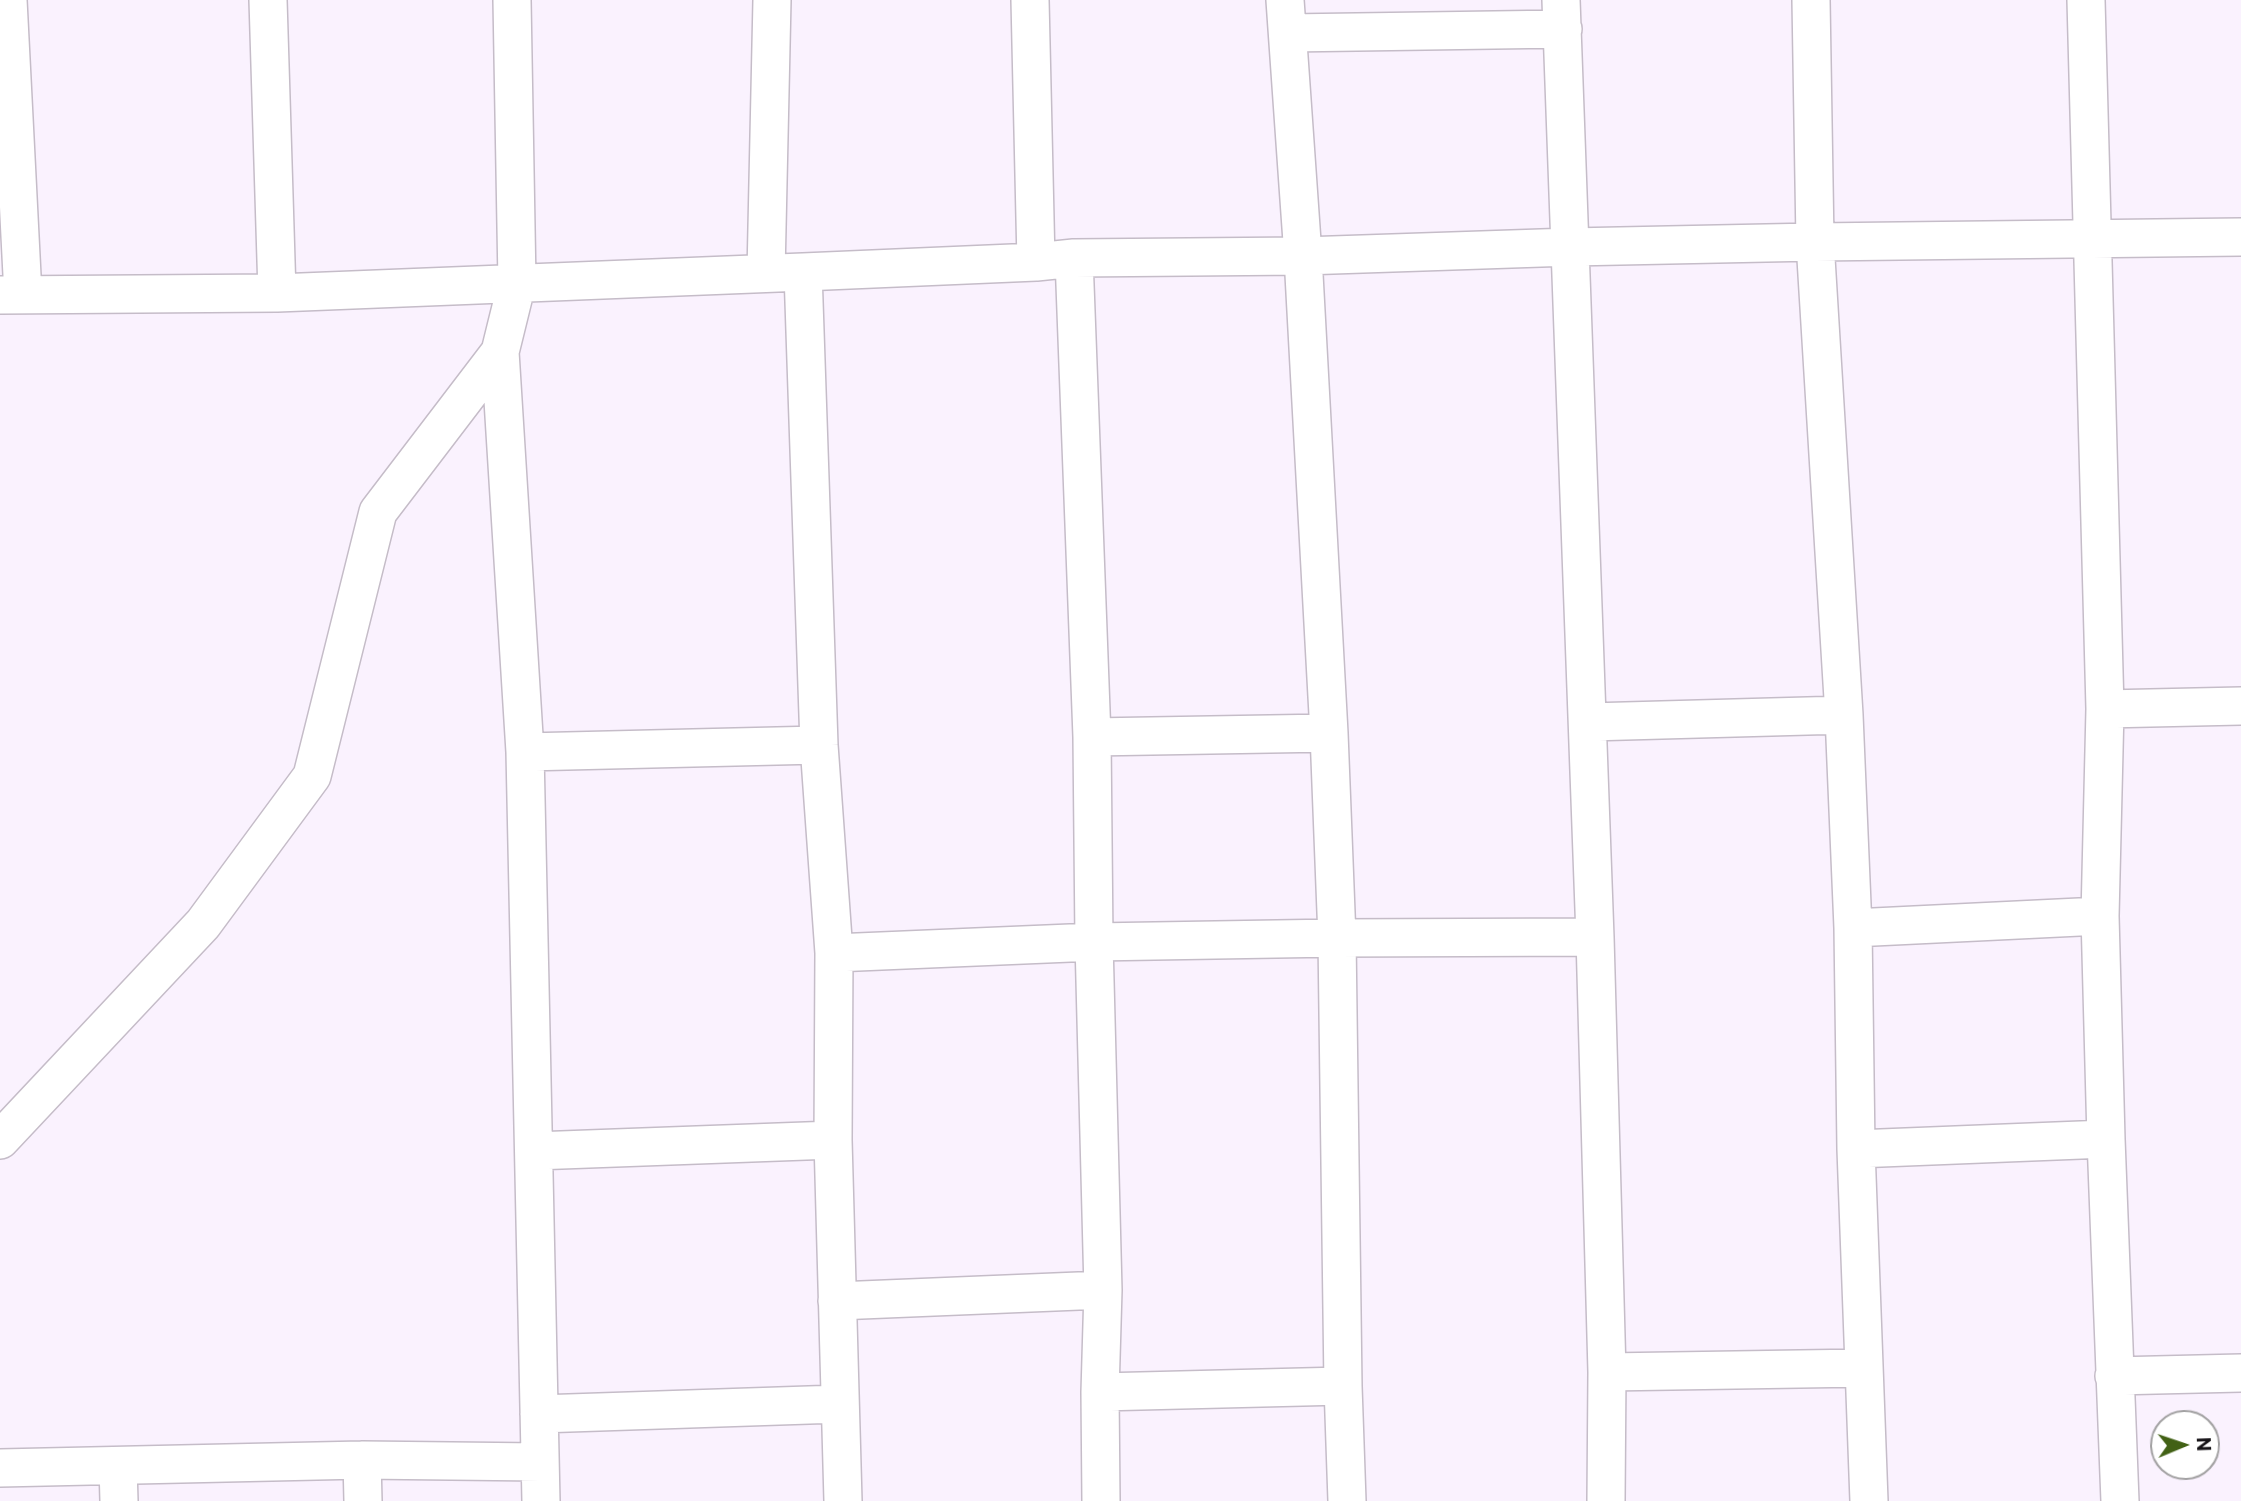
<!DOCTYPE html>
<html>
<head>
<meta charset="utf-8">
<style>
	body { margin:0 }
	#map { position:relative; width:2241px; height:1501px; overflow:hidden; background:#faf2fe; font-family:Commissioner,sans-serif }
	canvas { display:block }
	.north { position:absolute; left:2150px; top:1410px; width:70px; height:70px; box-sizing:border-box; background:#fff; border:2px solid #a2a1a2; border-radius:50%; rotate:88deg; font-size:19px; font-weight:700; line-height:28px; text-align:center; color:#161317 }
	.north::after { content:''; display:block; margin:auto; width:24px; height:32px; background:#426115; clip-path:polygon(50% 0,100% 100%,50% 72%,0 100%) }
</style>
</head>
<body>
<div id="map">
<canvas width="2241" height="1501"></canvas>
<div class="north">N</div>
</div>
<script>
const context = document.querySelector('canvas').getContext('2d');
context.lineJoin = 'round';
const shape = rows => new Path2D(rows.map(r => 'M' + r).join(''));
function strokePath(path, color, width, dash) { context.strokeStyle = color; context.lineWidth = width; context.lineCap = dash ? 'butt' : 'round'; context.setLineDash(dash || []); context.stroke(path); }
const minor = shape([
	[8,0,23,295],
	[268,0,277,293],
	[512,0,517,283,500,352,525,752,541,1501],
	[1030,0,1036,262],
	[1285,0,1303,256,1329,733,1337,938,1343,1386,1347,1501],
	[1561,0,1595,937,1607,1372,1606,1501],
	[1811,0,1815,242,1844,715,1853,928,1856,1149,1869,1501],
	[2086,0,2105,709,2100,916,2106,1139,2120,1501],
	[1288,33,1563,29],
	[1074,258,1092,737,1094,942,1103,1290,1100,1392,1101,1501],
	[803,272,819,745,834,953,833,1140,843,1501],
	[766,273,772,0],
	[0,295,277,293,803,272,1036,262,1074,258,1303,256,1571,247,1815,242,2241,237],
	[2105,709,2241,706],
	[1589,722,1844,715],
	[1092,737,1329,733],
	[525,752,819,745],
	[1853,928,2100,916],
	[834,953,1094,942,1337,938,1595,937],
	[0,1140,203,924,312,776,378,512,500,352],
	[1856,1149,2106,1139],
	[534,1151,833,1140],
	[837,1301,1103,1290],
	[1607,1372,1864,1368],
	[2114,1376,2241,1373],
	[1100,1392,1343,1386],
	[539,1414,839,1404],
	[362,1460,363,1501],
	[118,1466,119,1501],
	[0,1468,362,1460,540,1462]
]);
strokePath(minor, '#c5bcc8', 40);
strokePath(minor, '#fff', 37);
</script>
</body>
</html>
